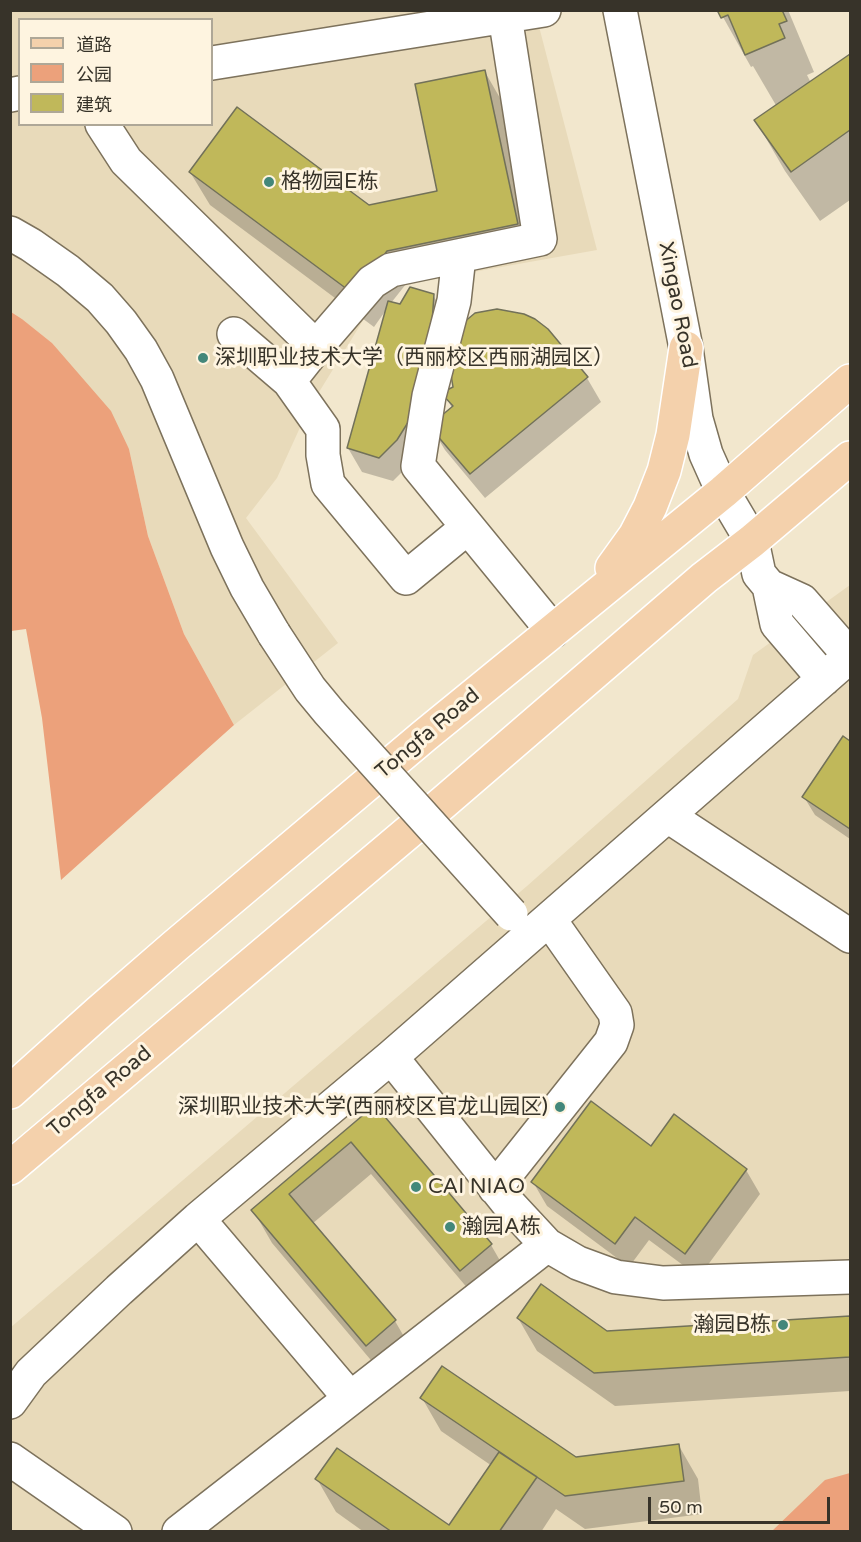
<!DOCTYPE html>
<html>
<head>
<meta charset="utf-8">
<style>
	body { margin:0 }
	#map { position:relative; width:861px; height:1542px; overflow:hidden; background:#f2e7cd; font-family:"Varela Round","Noto Sans SC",sans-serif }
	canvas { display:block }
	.frame { position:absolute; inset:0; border:12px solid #373329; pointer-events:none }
	.legend { position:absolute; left:18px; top:18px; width:195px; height:108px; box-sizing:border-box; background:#fef4e0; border:2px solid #aea797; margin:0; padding:8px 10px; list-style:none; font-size:18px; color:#373329 }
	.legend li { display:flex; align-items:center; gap:12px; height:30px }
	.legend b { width:30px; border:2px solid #aea797 }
	.scale { position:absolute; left:648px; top:1497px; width:182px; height:27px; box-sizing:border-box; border:3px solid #373329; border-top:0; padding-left:8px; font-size:18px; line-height:21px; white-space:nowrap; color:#373329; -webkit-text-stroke:4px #fef4e0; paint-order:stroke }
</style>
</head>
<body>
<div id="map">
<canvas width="861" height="1542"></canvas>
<div class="frame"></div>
<ul class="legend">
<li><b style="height:8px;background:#f4d1ac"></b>道路</li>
<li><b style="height:16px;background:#eca17b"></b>公园</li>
<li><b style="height:16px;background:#c0b85a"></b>建筑</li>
</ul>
<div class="scale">50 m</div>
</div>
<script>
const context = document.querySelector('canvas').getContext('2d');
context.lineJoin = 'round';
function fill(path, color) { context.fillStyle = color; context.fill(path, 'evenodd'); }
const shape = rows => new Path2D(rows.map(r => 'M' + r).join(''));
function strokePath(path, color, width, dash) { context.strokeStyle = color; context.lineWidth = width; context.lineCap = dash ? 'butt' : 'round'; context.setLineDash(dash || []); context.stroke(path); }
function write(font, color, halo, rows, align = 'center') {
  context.font = font + ' "Varela Round","Noto Sans SC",sans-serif'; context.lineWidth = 6; context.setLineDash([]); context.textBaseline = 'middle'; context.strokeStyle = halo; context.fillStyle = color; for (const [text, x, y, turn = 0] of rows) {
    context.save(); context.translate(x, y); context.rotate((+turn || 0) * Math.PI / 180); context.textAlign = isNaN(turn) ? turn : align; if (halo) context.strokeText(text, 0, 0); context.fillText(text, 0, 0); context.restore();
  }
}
fill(shape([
	[11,11,535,11,597,250,383,288,308,410,277,478,246,518,338,643,234,725,184,634,148,536,129,449,52,343,22,319,11,312],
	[20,20,212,20,212,124,20,124],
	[850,585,850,1531,11,1531,10,1328,527,886,738,699,753,655]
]), '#e8daba');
fill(shape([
	[11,312,22,319,52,343,111,411,129,449,148,536,184,634,234,725,61,880,42,718,26,629,11,631],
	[850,1473,850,1531,772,1531,825,1480]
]), '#eca17b');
fill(shape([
	[719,10,788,10,814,72,807,75,811,83,850,55,850,200,820,221,785,171,756,121,777,107,753,66,751,67],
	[485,72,504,105,536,257,406,284,391,303,400,306,433,295,447,319,434,423,452,408,444,393,547,330,587,378,601,402,485,498,445,450,431,427,410,464,393,481,362,472,348,448,386,310,374,327,210,205,190,172,369,207,439,192],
	[843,738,850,743,850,839,815,815,804,797],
	[375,1107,491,1245,510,1278,480,1303,371,1174,312,1224,395,1321,414,1354,386,1378,272,1243,253,1210],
	[651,1148,746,1170,760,1194,699,1277,649,1240,629,1267,547,1206,533,1182],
	[518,1318,607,1333,850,1318,850,1391,615,1406,537,1351],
	[422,1398,576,1459,679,1446,698,1479,702,1514,585,1529,556,1509,541,1532,364,1532,336,1512,317,1479,449,1527,492,1466,441,1431]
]), '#0003');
const building = shape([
	[717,10,782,10,787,21,779,24,785,38,745,55,728,15,721,18,717,10],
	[850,54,850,130,791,172,754,120,850,54],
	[485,70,518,224,387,251,355,295,189,172,237,107,369,205,437,191,415,84,485,70],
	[410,287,434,294,430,353,421,396,407,424,397,440,379,458,347,448,388,301,400,304,410,287],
	[497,309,524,314,535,319,548,329,588,377,470,474,429,426,453,406,441,393,453,387,449,363,463,323,475,313,497,309],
	[843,736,850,741,850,829,802,797,843,736],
	[591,1101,651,1146,674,1114,747,1169,685,1254,635,1217,615,1244,531,1182,591,1101],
	[375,1105,492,1244,460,1271,351,1142,289,1194,396,1320,366,1346,251,1210,375,1105],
	[541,1284,607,1331,850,1316,850,1357,594,1373,517,1318,541,1284],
	[442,1366,576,1457,679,1444,684,1481,565,1496,420,1398,442,1366],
	[337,1448,449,1525,499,1452,537,1477,499,1532,392,1532,315,1479,337,1448]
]);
fill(building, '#c0b85a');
strokePath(building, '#727159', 1.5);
const minor = shape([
	[620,10,686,348,696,419,706,454,723,492,752,541,759,574,769,586,777,624,824,679],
	[212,63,544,10],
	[10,95,20,93],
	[102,124,126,161,316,347,372,282,391,270,540,239,505,16],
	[10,233,31,245,68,271,100,298,121,322,141,350,157,379,227,547,247,588,274,634],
	[459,256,454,301,429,396,418,466,553,631],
	[234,334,289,381],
	[316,347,289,381,323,429,323,455,328,484,406,578,468,527],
	[769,586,802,601,850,656],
	[668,816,850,936],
	[391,1057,507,1202,547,1245,578,1263,616,1277,663,1283,850,1277],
	[495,1188,611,1042,617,1025,615,1013,549,919],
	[198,1219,350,1398],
	[10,1402,31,1373,119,1290,198,1219,391,1057,850,656],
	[10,1459,115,1532],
	[179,1532,547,1245]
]);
const major = shape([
	[612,568,635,536,650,507,664,471,673,435,686,348],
	[10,1092,99,1012,175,946,424,736,723,492,850,381],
	[10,1168,444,802,704,578,752,541,850,458]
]);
strokePath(minor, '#7d725c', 36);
strokePath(major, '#fff', 36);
strokePath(minor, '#fff', 33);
strokePath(major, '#f4d1ac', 33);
const minorBridge = shape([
	[274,634,310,689,329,712,511,914]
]);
strokePath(minorBridge, '#7d725c', 36, []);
strokePath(minorBridge, '#fff', 33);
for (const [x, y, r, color] of [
	[269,182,6,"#43877a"],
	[203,358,6,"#43877a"],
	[560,1107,6,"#43877a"],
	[416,1187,6,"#43877a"],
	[450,1227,6,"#43877a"],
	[783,1325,6,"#43877a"]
]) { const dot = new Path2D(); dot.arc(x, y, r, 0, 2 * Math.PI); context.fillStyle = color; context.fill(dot); strokePath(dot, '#fef4e0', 2); }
write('21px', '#373329', '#fef4e0', [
	["格物园E栋",281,182],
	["深圳职业技术大学（西丽校区西丽湖园区）",215,358],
	["深圳职业技术大学(西丽校区官龙山园区)",548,1107,"right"],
	["CAI NIAO",428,1187],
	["瀚园A栋",462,1227],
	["瀚园B栋",771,1325,"right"]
], 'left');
write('21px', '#373329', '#fef4e0', [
	["Xingao Road",677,305,79],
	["Tongfa Road",428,734,-40],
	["Tongfa Road",100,1092,-40]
]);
</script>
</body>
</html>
